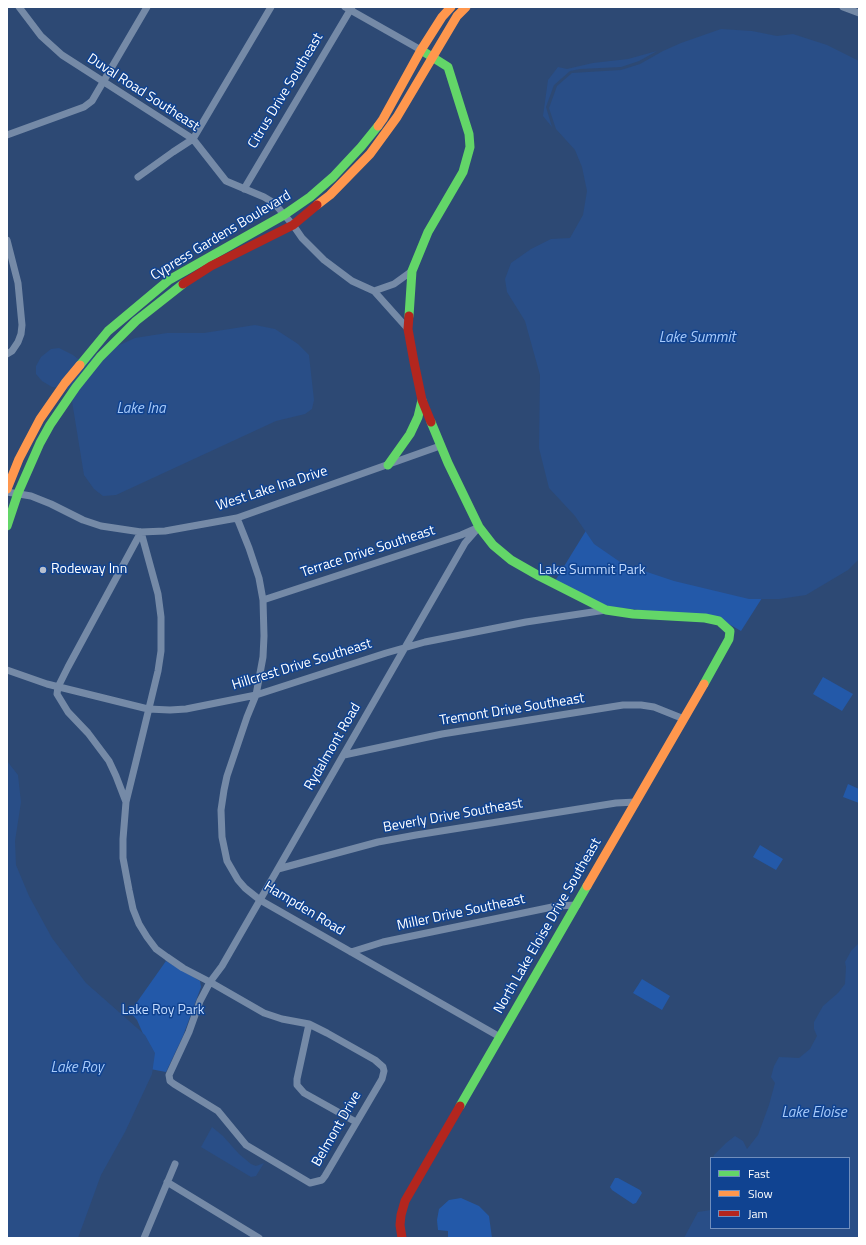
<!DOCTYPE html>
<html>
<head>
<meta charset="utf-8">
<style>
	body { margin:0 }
	#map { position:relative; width:866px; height:1245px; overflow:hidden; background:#2d4974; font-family:"Titillium Web",sans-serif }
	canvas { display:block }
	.frame { position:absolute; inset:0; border:8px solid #fff; pointer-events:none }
	.legend { position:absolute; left:710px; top:1157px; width:140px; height:72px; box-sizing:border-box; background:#104391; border:1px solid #708ebd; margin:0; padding:5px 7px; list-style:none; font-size:12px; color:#fff }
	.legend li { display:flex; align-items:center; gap:8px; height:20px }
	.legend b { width:20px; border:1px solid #708ebd }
</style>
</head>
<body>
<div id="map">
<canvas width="866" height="1245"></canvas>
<div class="frame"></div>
<ul class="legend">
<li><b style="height:5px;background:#63d668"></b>Fast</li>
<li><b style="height:5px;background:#ff974d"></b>Slow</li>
<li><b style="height:5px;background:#b3261e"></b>Jam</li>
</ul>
</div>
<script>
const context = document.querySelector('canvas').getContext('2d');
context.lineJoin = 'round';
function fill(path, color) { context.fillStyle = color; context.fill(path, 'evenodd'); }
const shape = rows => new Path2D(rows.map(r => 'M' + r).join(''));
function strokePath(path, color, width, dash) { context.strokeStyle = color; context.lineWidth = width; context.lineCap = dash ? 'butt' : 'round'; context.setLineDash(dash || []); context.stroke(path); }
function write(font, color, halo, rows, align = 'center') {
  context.font = font + ' "Titillium Web",sans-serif'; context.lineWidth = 3; context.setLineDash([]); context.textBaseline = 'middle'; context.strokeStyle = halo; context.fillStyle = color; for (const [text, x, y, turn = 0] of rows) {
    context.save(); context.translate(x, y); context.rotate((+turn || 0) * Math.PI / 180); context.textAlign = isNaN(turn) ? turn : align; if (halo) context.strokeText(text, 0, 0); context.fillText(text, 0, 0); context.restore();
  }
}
fill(shape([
	[587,529,762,598,741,631,720,619,604,606,555,581],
	[823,677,853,694,842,711,813,694],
	[848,784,859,789,859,803,843,797],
	[760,845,783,859,776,870,753,857],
	[166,961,200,981,201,987,183,1036,166,1072,145,1068,144,1036,137,1020,130,1012],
	[642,979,670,996,662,1010,633,993],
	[615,1178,618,1178,640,1190,642,1193,636,1203,633,1204,612,1190,610,1187],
	[461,1198,479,1206,489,1216,492,1238,448,1238,448,1231,438,1230,437,1220,439,1209,449,1200]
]), '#2359a9');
fill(shape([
	[721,29,752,31,777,36,793,34,827,45,859,61,859,559,848,570,806,595,779,599,749,599,674,581,623,564,594,544,575,516,549,488,539,448,540,375,525,321,507,292,505,279,511,263,531,249,551,239,570,238,583,215,587,191,582,167,575,150,556,129,549,108,557,86,572,73,621,70,640,64,663,51,681,43],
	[657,51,639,61,621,67,580,69,570,71,554,85,546,107,552,127,543,116,548,80,558,67,567,69,593,63,628,59],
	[255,325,275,329,298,344,309,355,314,400,312,409,305,414,276,421,116,495,103,496,94,489,84,475,71,395,66,388,52,387,42,381,36,374,36,366,41,357,51,349,59,348,73,355,82,362,135,338,167,333,204,333],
	[7,761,18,775,21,802,15,841,16,865,29,896,52,938,86,983,145,1035,155,1053,152,1074,125,1132,101,1175,78,1238,7,1238],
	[859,943,859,1238,684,1238,698,1212,711,1210,711,1228,849,1228,849,1158,713,1158,714,1155,726,1143,735,1136,743,1141,747,1149,758,1135,769,1105,775,1083,771,1077,774,1066,779,1057,799,1058,810,1049,817,1036,814,1029,814,1022,823,1006,838,993,845,984,846,967,845,962,851,951],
	[212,1127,223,1136,239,1154,251,1164,256,1166,264,1163,256,1176,251,1177,201,1147]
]), '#294e87');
strokePath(shape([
	[19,7,41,36,62,55,193,139,226,181,264,197,274,203,293,225,302,238,324,260,352,281,374,291,408,329],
	[345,7,421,50],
	[843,7,859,13],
	[7,135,84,107,92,101,147,7],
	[138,177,173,152,193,139,271,7],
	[244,189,352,7],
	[7,240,18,283,22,325,21,334,18,342,12,351,7,354],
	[374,291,394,284,412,271],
	[7,492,31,496,51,504,83,520,101,526,141,532,165,531,237,518,440,446],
	[237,518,249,548,259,578,263,600,264,636,263,657,256,695,247,717,227,776,224,790,221,810,222,837,227,861,238,880,245,888,260,900,500,1037],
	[141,532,68,667,58,687,57,694,68,712,88,733,109,761,116,776,126,802,123,839,123,858,129,890,133,909,139,924,147,937,156,949,167,957,183,968,210,982,264,1013,282,1019,309,1024,327,1033,375,1060,383,1067,384,1071,382,1079,325,1176,322,1180,310,1183,246,1145,218,1111,174,1084,170,1081,169,1075,189,1032,200,1001,210,982,222,966,260,900,465,543,479,527],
	[263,600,461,535,477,528],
	[7,670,47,684,148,709,170,710,186,709,256,695,386,653,425,642,526,622,606,610],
	[344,755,442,734,623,705,641,705,654,707,684,719],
	[126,802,143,733,158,671,161,651,161,617,158,594,141,532],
	[278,869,378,842,416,835,616,803,636,802],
	[351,952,383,942,557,906,577,905],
	[309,1024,297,1079,297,1085,304,1093,356,1122],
	[167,1182,259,1238],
	[144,1238,175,1164]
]), '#758aa7', 7);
strokePath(shape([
	[409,316,412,271,428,232,463,172,470,147,469,134,448,67,421,50],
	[80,365,108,331,169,280,284,215,310,197,333,177,361,147,378,126],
	[431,422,448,463,479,527,493,545,511,560,539,576,606,610,633,614,705,618,719,621,730,631,729,639,704,684],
	[388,465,410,434,418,417,422,400],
	[7,526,18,493,40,443,50,425,76,387,100,357,136,321,183,284],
	[460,1106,587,886]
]), '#63d668', 9);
strokePath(shape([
	[378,126,383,119,421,50,442,17,451,7],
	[317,205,330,195,370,154,397,117,457,16,466,7],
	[7,489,19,459,40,419,65,383,80,365],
	[587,886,704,684]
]), '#ff974d', 9);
strokePath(shape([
	[183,284,211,266,293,225,317,205],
	[409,316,408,329,414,362,422,400,431,422],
	[402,1238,400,1225,401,1215,405,1201,460,1106]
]), '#b3261e', 9);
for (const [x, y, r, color] of [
	[43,570,4,"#b6bfce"]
]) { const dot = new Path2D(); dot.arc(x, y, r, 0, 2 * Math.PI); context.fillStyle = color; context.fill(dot); strokePath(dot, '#104391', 1.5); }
write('14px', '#fff', '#104391', [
	["Citrus Drive Southeast",286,91,-59],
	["Duval Road Southeast",143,93,33],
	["Cypress Gardens Boulevard",221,236,-31],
	["West Lake Ina Drive",272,489,-18],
	["Terrace Drive Southeast",368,552,-18],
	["Hillcrest Drive Southeast",302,665,-17],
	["Tremont Drive Southeast",512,710,-9],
	["Rydalmont Road",333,747,-60],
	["Beverly Drive Southeast",453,816,-10],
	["Hampden Road",304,909,31],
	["Miller Drive Southeast",461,913,-12],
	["North Lake Eloise Drive Southeast",548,926,-60],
	["Belmont Drive",337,1129,-60]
]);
write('14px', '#fff', '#104391', [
	["Rodeway Inn",51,570]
], 'left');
write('14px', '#c3dbfe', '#104391', [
	["Lake Summit Park",592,571],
	["Lake Roy Park",163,1011]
]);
write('italic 15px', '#a7cafa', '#104391', [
	["Lake Summit",697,338],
	["Lake Ina",141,409],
	["Lake Roy",77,1068],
	["Lake Eloise",814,1113]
]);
</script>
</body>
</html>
